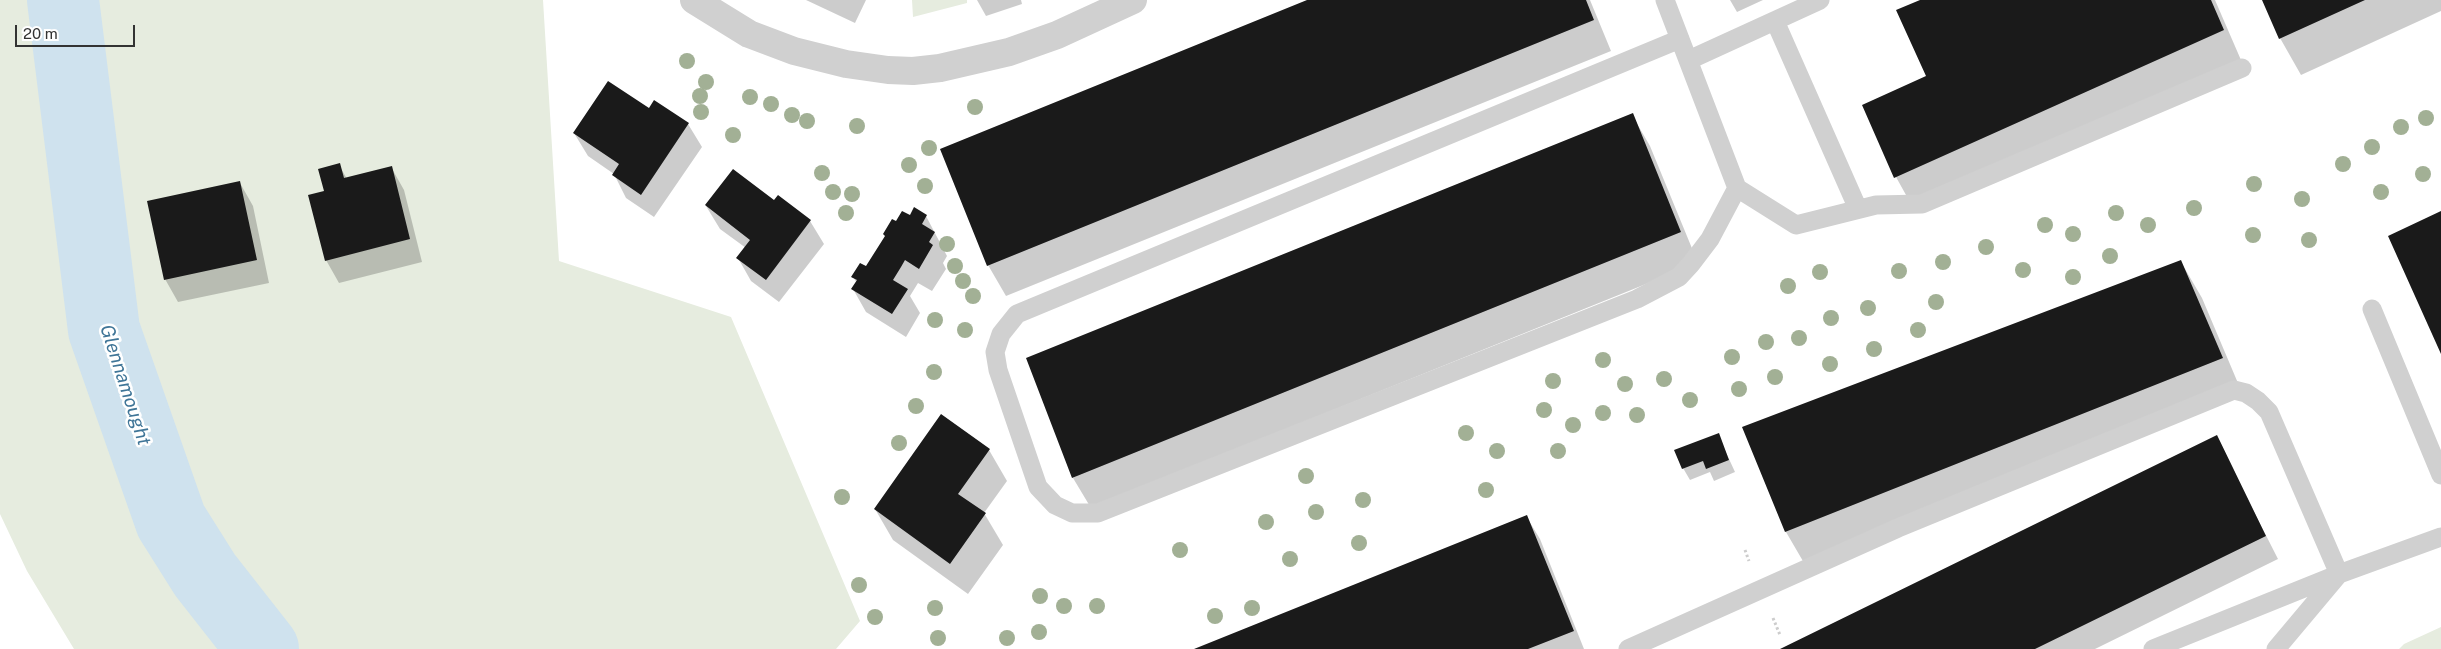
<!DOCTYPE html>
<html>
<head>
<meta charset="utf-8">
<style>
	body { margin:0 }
	#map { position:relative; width:2441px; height:649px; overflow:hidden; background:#fff; font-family:"Public Sans",sans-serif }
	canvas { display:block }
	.scale { position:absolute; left:15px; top:25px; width:120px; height:22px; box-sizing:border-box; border:2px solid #333; border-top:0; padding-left:6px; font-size:15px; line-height:18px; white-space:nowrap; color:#333; -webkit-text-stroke:4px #fff; paint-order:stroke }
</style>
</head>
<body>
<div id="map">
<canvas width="2441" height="649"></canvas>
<div class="scale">20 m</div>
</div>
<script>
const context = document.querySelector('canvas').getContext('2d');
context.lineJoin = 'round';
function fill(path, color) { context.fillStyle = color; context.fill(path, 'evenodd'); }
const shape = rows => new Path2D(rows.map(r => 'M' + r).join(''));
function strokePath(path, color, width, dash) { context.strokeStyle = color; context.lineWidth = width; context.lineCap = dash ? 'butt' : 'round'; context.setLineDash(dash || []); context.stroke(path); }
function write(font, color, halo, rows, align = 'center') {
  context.font = font + ' "Public Sans",sans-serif'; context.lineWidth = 5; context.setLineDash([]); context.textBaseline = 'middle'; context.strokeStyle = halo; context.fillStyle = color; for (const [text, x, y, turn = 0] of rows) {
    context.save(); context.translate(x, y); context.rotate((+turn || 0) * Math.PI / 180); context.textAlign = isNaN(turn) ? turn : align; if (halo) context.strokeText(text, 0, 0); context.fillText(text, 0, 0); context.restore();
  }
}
fill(shape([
	[0,0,543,0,559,261,731,317,860,621,836,649,74,649,27,571,0,514],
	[912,0,967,0,967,3,913,17],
	[2441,627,2441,649,2399,649,2404,644]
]), '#e6ecdf');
fill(shape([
	[806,0,866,0,855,23],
	[977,0,1021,0,1022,4,986,16],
	[1310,0,1590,0,1611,51,1006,296,988,265],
	[1730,0,1763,0,1737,12],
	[1923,0,2215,0,2244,67,1916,213,1896,177,1928,77],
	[2263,0,2441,0,2441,11,2301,75,2280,38],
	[655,102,688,124,702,147,654,217,626,198,614,174,588,156,574,133,649,110],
	[1632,115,1650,146,1698,263,1091,508,1073,478],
	[339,165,347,179,391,167,404,190,422,262,339,283,326,260,325,192],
	[240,183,253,206,269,283,178,302,165,279],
	[774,202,810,221,824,244,779,302,751,281,738,258,746,248,720,229,706,206],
	[926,216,947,256,943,263,946,269,932,291,918,283,910,296,920,313,906,337,866,312,853,289,857,283,853,277,866,268,896,223,910,217],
	[2181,262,2202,298,2243,395,1807,568,1786,532,1744,428],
	[1718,435,1735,472,1714,481,1710,472,1690,480,1683,468],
	[2216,437,2278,559,2095,649,1783,649],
	[989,450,1007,481,984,513,1003,545,968,594,893,540,875,509],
	[1526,516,1540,539,1584,649,1197,649]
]), '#0003');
strokePath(shape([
	[63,0,104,330,171,521,205,575,263,649]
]), '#cfe2ee', 72);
fill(shape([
	[1307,0,1586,0,1594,20,987,266,940,149],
	[1920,0,2211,0,2224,30,1894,178,1862,105,1926,76,1896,10],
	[2262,0,2365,0,2279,39],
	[608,81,649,108,654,100,689,123,641,195,612,175,619,164,573,133],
	[1633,113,1681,232,1072,478,1026,358],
	[340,163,344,178,392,166,410,239,325,261,308,195,324,191,318,169],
	[733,169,774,200,778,195,811,220,766,280,736,258,750,240,705,205],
	[240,181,257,260,164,280,147,201],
	[914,207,927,215,922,224,935,232,929,242,933,245,919,269,905,260,901,267,893,280,908,289,892,314,851,289,857,280,851,277,860,263,866,266,885,236,883,234,892,219,896,221,902,211,910,215],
	[2441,211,2441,354,2388,236],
	[2181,260,2223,358,1785,532,1742,427],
	[941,414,990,449,958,494,986,513,950,564,874,509],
	[1719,433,1729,460,1706,469,1703,461,1682,469,1674,450],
	[2217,435,2266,536,2035,649,1780,649],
	[1527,515,1574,631,1528,649,1194,649]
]), '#1a1a1a');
strokePath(shape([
	[1745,550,1749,561],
	[1773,618,1780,635]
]), '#cdcdcd', 3, [2.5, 2.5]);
strokePath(shape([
	[1665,0,1737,188,1796,225,1876,205,1922,204,2242,68],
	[1775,21,1858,209],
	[1680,39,1017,314,1001,334,995,352,998,370,1038,487,1055,505,1072,513,1098,513,1637,299,1679,277,1691,264,1710,239,1737,188],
	[1689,60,1820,0],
	[2372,309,2441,475],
	[1628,649,1898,528,2234,390,2246,393,2258,401,2269,412,2339,574,2276,649],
	[2153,649,2339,574,2441,537]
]), '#d0d0d0', 19);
strokePath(shape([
	[694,0,749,34,794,51,846,64,888,70,913,71,940,68,1009,52,1057,35,1133,0]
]), '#d0d0d0', 28);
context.fillStyle = '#a2b095';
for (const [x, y] of [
	[687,61],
	[706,82],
	[700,96],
	[750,97],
	[771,104],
	[975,107],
	[701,112],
	[792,115],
	[2426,118],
	[807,121],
	[857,126],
	[2401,127],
	[733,135],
	[2372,147],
	[929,148],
	[2343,164],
	[909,165],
	[822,173],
	[2423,174],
	[2254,184],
	[925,186],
	[833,192],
	[2381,192],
	[852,194],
	[2302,199],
	[2194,208],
	[846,213],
	[2116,213],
	[2045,225],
	[2148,225],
	[2073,234],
	[2253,235],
	[2309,240],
	[947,244],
	[1986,247],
	[2110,256],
	[1943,262],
	[955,266],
	[2023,270],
	[1899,271],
	[1820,272],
	[2073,277],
	[963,281],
	[1788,286],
	[973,296],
	[1936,302],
	[1868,308],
	[1831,318],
	[935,320],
	[965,330],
	[1918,330],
	[1799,338],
	[1766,342],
	[1874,349],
	[1732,357],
	[1603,360],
	[1830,364],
	[934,372],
	[1775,377],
	[1664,379],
	[1553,381],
	[1625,384],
	[1739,389],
	[1690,400],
	[916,406],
	[1544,410],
	[1603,413],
	[1637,415],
	[1573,425],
	[1466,433],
	[899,443],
	[1497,451],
	[1558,451],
	[1306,476],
	[1486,490],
	[842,497],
	[1363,500],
	[1316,512],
	[1266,522],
	[1359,543],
	[1180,550],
	[1290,559],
	[859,585],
	[1040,596],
	[1064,606],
	[1097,606],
	[935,608],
	[1252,608],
	[1215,616],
	[875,617],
	[1039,632],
	[938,638],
	[1007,638]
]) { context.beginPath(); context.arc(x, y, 8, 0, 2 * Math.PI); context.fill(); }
write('italic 19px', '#3f7597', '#fff', [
	["Glennamought",125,385,72]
]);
</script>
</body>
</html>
